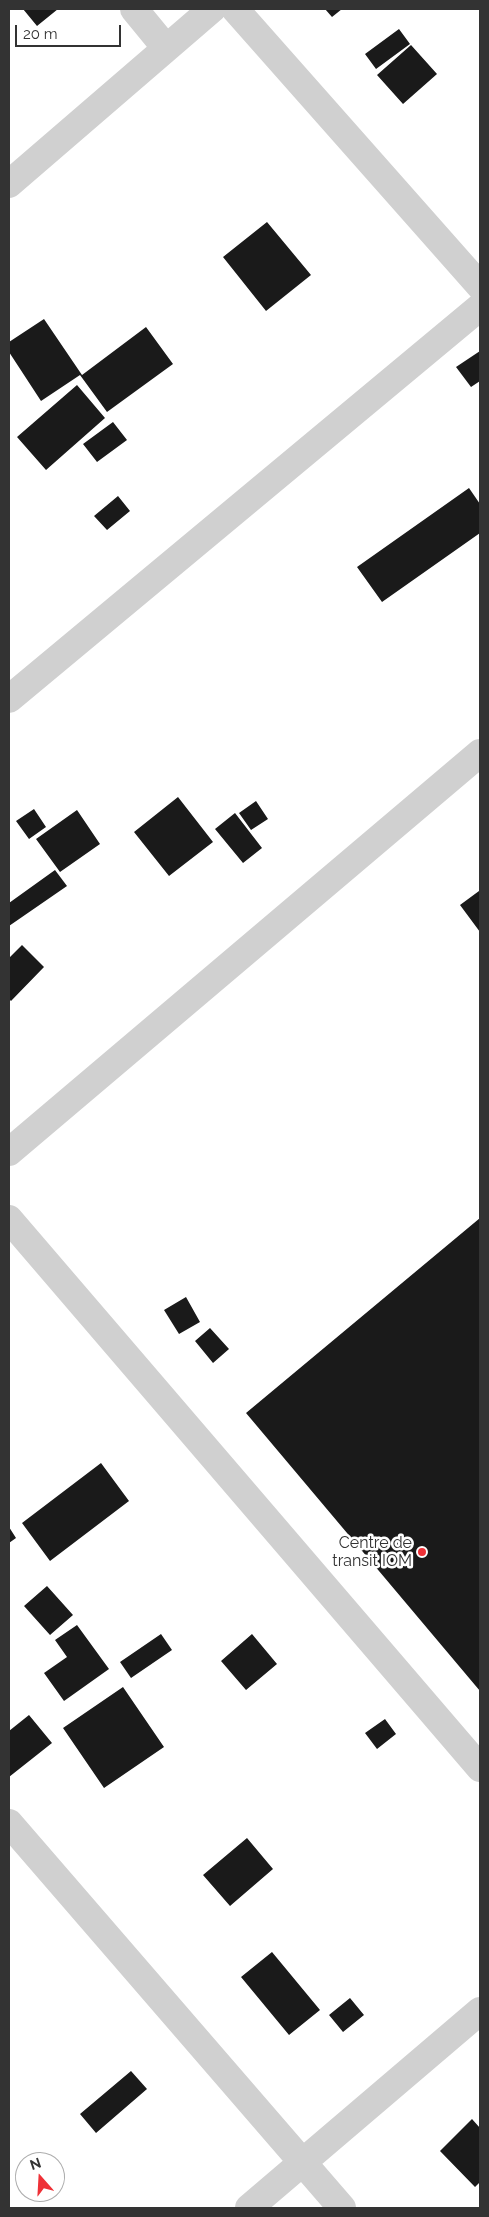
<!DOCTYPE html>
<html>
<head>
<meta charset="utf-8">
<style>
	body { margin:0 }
	#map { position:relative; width:489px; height:2217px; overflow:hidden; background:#fff; font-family:Raleway,sans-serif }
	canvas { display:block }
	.frame { position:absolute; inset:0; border:10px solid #333; pointer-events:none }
	.north { position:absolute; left:15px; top:2152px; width:50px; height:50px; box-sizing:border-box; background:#fff; border:1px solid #adadad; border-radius:50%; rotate:341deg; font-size:14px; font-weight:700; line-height:20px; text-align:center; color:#333 }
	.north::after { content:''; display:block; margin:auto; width:18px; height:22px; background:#ee3137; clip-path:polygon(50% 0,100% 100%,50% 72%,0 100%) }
	.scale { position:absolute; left:15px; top:25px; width:106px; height:22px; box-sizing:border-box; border:2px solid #333; border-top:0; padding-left:6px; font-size:15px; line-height:18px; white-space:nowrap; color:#333; -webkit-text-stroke:4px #fff; paint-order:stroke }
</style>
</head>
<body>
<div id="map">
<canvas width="489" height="2217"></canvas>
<div class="frame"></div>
<div class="north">N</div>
<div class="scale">20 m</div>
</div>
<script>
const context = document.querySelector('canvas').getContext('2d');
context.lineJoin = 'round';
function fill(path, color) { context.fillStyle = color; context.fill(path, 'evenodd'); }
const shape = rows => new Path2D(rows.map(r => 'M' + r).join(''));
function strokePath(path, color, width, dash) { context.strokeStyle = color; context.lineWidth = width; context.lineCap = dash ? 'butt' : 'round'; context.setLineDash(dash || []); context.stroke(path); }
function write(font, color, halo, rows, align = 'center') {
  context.font = font + ' Raleway,sans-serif'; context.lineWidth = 5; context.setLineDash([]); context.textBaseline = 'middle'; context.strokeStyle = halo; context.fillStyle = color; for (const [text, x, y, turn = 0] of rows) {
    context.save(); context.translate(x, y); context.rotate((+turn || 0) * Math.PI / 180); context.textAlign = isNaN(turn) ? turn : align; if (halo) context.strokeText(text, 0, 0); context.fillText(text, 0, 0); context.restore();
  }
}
fill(shape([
	[23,9,58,9,37,26],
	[325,9,342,9,332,17],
	[399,29,410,44,376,69,365,54],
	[411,45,437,74,403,104,377,75],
	[267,222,311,275,266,311,223,257],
	[44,319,82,375,146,327,173,364,107,412,80,375,41,401,9,352,9,342],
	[480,351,480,381,471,387,456,367],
	[77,385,105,418,46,470,17,437],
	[113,422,127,440,97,462,83,444],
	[469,488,480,504,480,533,382,602,357,567],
	[118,496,130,511,107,530,94,516],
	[178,797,213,842,169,876,134,832],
	[256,801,268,819,251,830,239,813],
	[34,809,46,827,29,839,16,821],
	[77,810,100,844,60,872,36,839],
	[235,813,262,848,243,863,215,829],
	[55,870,67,886,9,926,9,903],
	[479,891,480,893,480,932,460,905],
	[22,945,44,967,11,1001,9,999,9,958],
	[480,1218,480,1691,246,1413],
	[186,1297,200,1322,179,1334,164,1310],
	[210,1328,229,1349,213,1363,195,1341],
	[101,1463,129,1501,50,1561,22,1523],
	[9,1527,16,1538,9,1543],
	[47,1586,73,1615,50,1635,24,1606],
	[77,1625,109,1669,64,1701,44,1673,67,1657,55,1640],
	[161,1634,172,1650,131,1678,120,1662],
	[252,1634,277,1664,246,1690,221,1661],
	[123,1687,164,1747,104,1788,63,1728],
	[29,1715,52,1743,9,1777,9,1731],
	[385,1719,396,1734,377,1749,365,1733],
	[247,1838,273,1869,230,1906,203,1875],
	[272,1952,320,2010,289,2035,241,1977],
	[350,1998,364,2015,343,2032,329,2015],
	[131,2071,147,2089,96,2133,80,2114],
	[472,2119,480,2128,480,2182,475,2187,440,2151]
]), '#1a1a1a');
strokePath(shape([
	[134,9,166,48],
	[235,9,480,286],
	[9,184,212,9],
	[9,699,480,307],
	[9,1152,480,753],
	[9,1219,480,1768],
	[9,1823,342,2208],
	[249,2208,480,2011]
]), '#d0d0d0', 28);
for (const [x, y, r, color] of [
	[422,1552,5,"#ee3137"]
]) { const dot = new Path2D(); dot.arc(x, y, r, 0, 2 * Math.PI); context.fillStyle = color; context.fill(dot); strokePath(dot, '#fff', 2); }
write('16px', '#333', '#fff', [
	["Centre de",412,1543],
	["transit IOM",412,1561]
], 'right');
</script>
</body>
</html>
